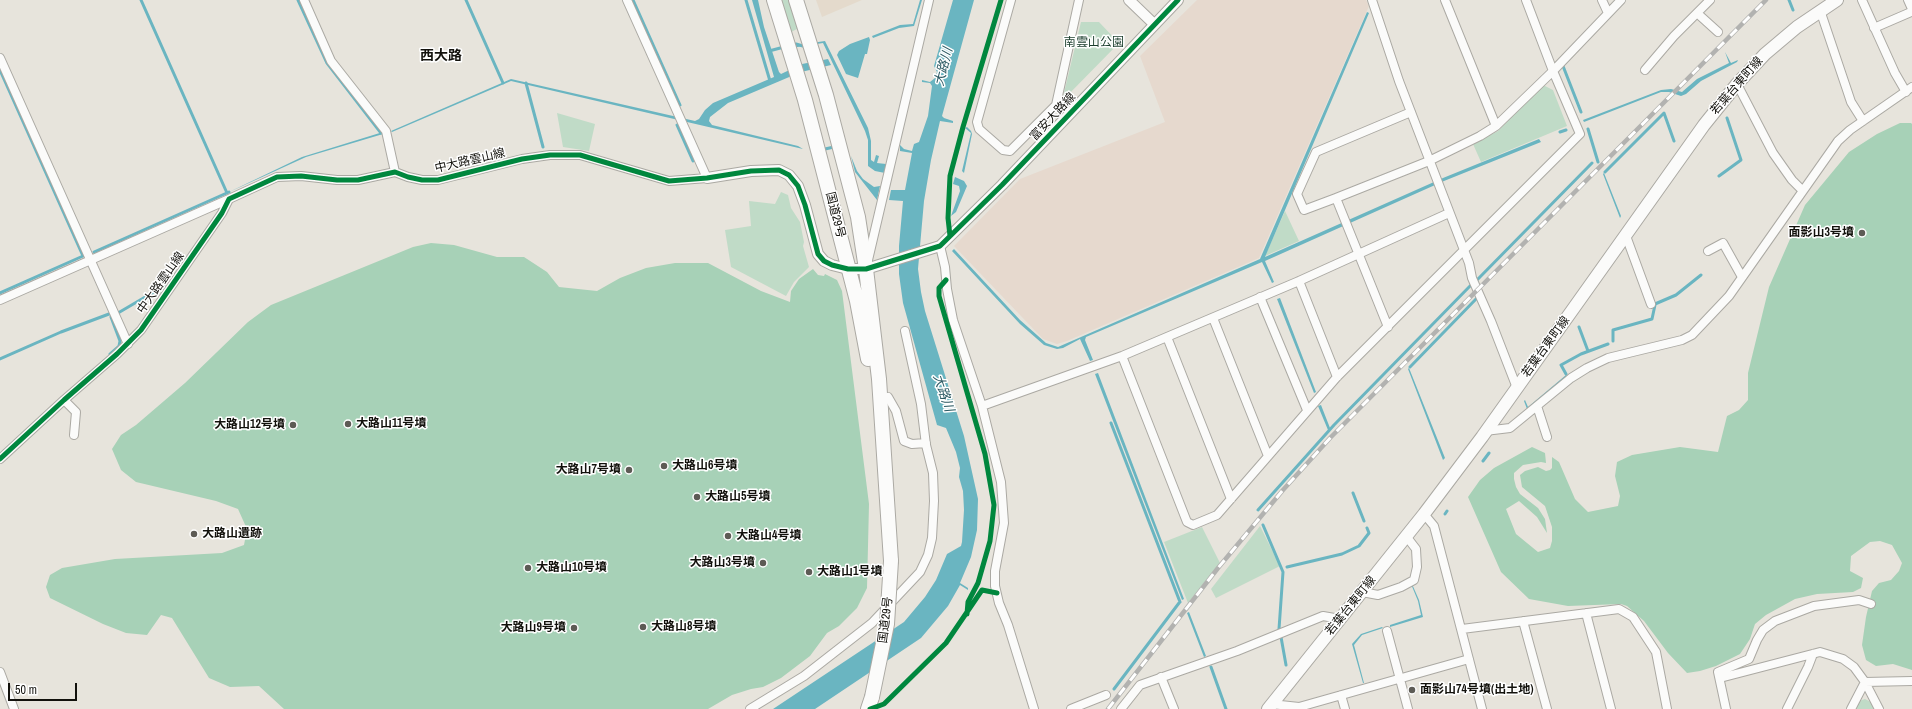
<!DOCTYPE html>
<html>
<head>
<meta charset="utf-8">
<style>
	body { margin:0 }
	#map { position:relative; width:1912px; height:709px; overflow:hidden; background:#e7e4dc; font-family:"Archivo Narrow",sans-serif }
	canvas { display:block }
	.scale { position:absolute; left:8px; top:683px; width:69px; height:18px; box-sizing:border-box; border:2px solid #12110c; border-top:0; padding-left:5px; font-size:12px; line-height:14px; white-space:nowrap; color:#12110c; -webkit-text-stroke:3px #fff; paint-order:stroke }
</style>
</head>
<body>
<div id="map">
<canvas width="1912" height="709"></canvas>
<div class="scale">50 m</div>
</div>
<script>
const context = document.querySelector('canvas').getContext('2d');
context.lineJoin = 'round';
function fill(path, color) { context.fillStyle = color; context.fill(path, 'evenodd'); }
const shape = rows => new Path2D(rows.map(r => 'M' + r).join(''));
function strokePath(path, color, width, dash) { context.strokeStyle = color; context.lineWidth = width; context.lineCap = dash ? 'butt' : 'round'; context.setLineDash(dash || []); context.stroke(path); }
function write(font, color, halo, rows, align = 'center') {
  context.font = font + ' "Archivo Narrow","Noto Sans JP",sans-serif'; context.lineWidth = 3; context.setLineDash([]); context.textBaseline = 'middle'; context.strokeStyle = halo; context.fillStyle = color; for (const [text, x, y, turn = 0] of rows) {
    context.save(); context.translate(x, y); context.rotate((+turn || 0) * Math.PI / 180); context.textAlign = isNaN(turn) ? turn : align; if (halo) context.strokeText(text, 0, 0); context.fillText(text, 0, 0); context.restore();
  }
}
fill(shape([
	[1197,0,1366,0,1369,6,1259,258,1067,341,1057,344,1043,339,954,246,1020,179,1165,122,1140,56]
]), '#e6d9ce');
fill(shape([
	[816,0,862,0,822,17]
]), '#e4dacc');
fill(shape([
	[782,0,790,0,799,28,791,32],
	[1081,22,1099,22,1119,43,1064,99,1063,97],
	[1543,85,1553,90,1567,126,1481,162,1473,144,1498,131],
	[557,113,595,124,589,151,563,147],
	[781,192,788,195,791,208,800,222,804,242,803,246,809,267,794,282,786,296,731,267,725,230,751,226,749,201,775,204],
	[1285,211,1299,241,1265,256],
	[1260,526,1280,566,1216,598,1211,589],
	[1202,527,1220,563,1188,603,1164,542],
	[1865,699,1871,702,1874,709,1855,709,1859,701]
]), '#c0dbc7');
fill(shape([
	[1900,123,1911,123,1912,124,1912,670,1893,664,1876,666,1866,660,1862,645,1866,617,1872,591,1879,583,1891,580,1899,571,1902,563,1892,545,1880,541,1870,542,1851,556,1850,571,1863,578,1861,588,1853,592,1817,594,1795,599,1766,615,1755,624,1750,639,1740,654,1716,666,1700,671,1687,673,1668,653,1644,621,1627,606,1621,604,1568,606,1529,599,1501,572,1468,497,1480,480,1494,468,1532,447,1545,453,1546,463,1541,462,1523,465,1514,473,1514,479,1516,487,1520,494,1538,508,1545,519,1547,533,1537,517,1519,501,1506,509,1516,534,1538,552,1550,548,1552,541,1552,527,1545,506,1522,487,1520,475,1525,471,1538,467,1546,471,1550,470,1552,468,1552,457,1559,462,1575,499,1588,512,1618,506,1620,496,1615,476,1617,462,1632,455,1680,447,1718,452,1727,416,1739,410,1748,400,1748,373,1769,287,1805,205,1849,152,1877,134],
	[431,243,454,245,497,257,524,257,547,272,559,287,597,291,620,278,646,268,675,263,708,263,761,291,790,302,791,291,799,279,813,269,818,275,824,276,825,274,837,280,842,291,869,504,867,588,857,608,839,626,827,633,810,656,781,678,763,687,751,689,732,695,708,709,284,709,259,686,230,687,209,678,172,618,161,615,147,635,126,633,103,624,50,598,46,587,50,575,62,568,115,559,222,553,244,545,247,529,238,509,216,501,136,482,121,470,112,449,121,435,136,425,185,383,248,322,271,305,413,247]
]), '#a7d1b7');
fill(shape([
	[752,0,758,0,764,27,779,72,781,74,802,64,828,59,831,65,801,72,728,103,710,117,709,121,712,125,798,146,803,149,511,81,392,132,391,131,511,79,695,121,699,119,705,110,713,103,774,77],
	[920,0,922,0,914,26,899,28,873,38,872,36,900,25,913,24],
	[953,0,974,0,942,116,944,118,953,121,953,123,940,121,931,160,924,201,918,269,921,292,925,311,964,436,978,499,977,530,971,557,960,583,968,588,968,590,960,585,948,606,921,638,815,709,773,709,904,622,925,597,936,580,947,554,961,546,962,542,964,510,963,491,959,477,960,468,956,452,946,428,937,425,903,303,899,274,899,246,903,201,889,200,891,190,905,190,912,153,900,151,900,145,904,149,912,151,914,144,919,142,928,116,932,86,930,83,922,82,922,80,930,82,935,78,937,72,934,66],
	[1367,12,1369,13,1265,257,1443,178,1539,139,1541,142,1444,181,1265,261,1274,282,1272,283,1262,262,1086,337,1085,340,1093,360,1090,361,1080,339,1063,348,1057,349,1044,345,1020,324,952,251,954,249,1020,320,1046,343,1058,347,1260,259],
	[869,37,870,40,867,54,865,54,858,78,846,74,837,55,839,51,850,44],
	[825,41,868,128,871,141,871,160,874,162,876,155,879,156,877,163,886,164,885,173,875,171,868,166,868,140,865,131,823,43,791,48,791,46],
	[1725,52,1731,63,1738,60,1737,62,1701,81,1686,94,1681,96,1669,92,1661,92,1584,122,1583,120,1661,90,1671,89,1682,92,1697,79,1729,63],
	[967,127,971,131,972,134,964,173,962,171,971,133,965,128],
	[383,132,383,134,306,157,227,193,302,157],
	[851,156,857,171,863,179,874,187,880,186,877,200,855,172],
	[1604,173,1621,216,1620,218,1603,174],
	[955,177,964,181,967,186,956,212,951,216,960,191,959,186,953,184],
	[1280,298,1316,392,1314,393,1277,299],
	[1409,368,1445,458,1443,460,1408,369],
	[1098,373,1184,599,1182,600,1095,374],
	[1566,375,1567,376,1527,409,1524,401,1525,400,1528,407],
	[1321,405,1330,428,1328,430,1318,406],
	[1411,584,1412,584,1419,600,1423,617,1390,627,1390,625,1421,615,1418,601],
	[1189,612,1206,656,1204,657,1187,613],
	[1382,627,1383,628,1362,635,1354,645,1364,683,1363,683,1352,644,1361,634]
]), '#6ab5c1');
strokePath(shape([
	[141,0,227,193],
	[298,0,327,63,381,133],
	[466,0,503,83],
	[633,0,680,105],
	[746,0,770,81],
	[1789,0,1793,10],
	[792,45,796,44,803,46],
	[769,51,784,47],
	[1563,66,1581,112],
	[0,70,83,256,0,293],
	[526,83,543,147],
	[677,125,693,161],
	[1588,129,1598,162],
	[1560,132,1566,130],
	[825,149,834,147],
	[1605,172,1664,113,1674,141],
	[1719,176,1741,160,1727,118],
	[94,252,229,192],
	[1477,280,1592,163],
	[1655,304,1676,295,1701,275],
	[118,313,164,286],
	[1579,327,1588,351],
	[1613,341,1613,330,1652,319,1655,305,1653,301],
	[110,354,119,346,120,341,111,317],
	[0,359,61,332,109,314],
	[1410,367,1477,298],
	[1566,374,1561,365,1581,354,1608,344],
	[1111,423,1180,602],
	[1483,461,1489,453],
	[1353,493,1364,521],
	[1258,510,1334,425,1472,284],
	[1445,514,1447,511],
	[1263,525,1283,572,1279,629],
	[1287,567,1342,554,1359,546,1369,533,1367,528],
	[1281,637,1286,665],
	[1211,667,1226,709],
	[1114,689,1179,603]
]), '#6ab5c1', 3);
const minor = shape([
	[304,0,331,61,386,131,395,172],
	[1011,0,977,122,979,129,1003,150,1010,151,1056,105,1079,0],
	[1372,0,1399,81,1469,263,1472,278,1491,321,1517,388],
	[1445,0,1496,126],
	[1602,0,1608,13],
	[1862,0,1895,73,1906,92],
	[1820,10,1847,90,1851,102,1863,121],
	[1697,13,1718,32],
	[1874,28,1911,12,1912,9,1908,0],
	[0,58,128,344],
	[1645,70,1674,36,1710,0],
	[1737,84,1773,153,1792,180,1802,190],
	[1336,198,1304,210,1297,194,1316,152,1411,112],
	[1626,236,1651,304],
	[940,246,945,267,947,289,953,320,982,406,1001,482,1004,523,995,571,995,586,999,603,1008,625,1034,709],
	[1708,251,1723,243,1742,277],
	[868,260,929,0],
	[1299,281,1337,377],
	[1260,297,1307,410],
	[0,300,229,199],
	[1213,318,1268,456],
	[1388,327,1336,198,1429,161,1480,136,1496,126,1553,71,1621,0],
	[1167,337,1231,499],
	[1122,356,1187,522,1193,525,1217,515,1337,377,1580,134,1553,71,1526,0],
	[888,397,896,411,904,441,912,444,926,443],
	[64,400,76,412,74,435],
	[982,406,1122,356,1299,281,1449,213],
	[1537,406,1547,437],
	[1485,431,1510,428,1571,378,1587,368,1608,358,1682,340,1692,335,1729,296,1838,141,1850,130,1912,87],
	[0,459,64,400,117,354,141,330,222,213,229,199,277,177,301,176,337,180,358,180,395,172,408,177,422,180,438,180,522,159,550,155,580,155,669,181,707,178,627,0],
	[1424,514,1434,526,1482,709],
	[1362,592,1378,595,1401,587,1414,580,1417,567,1416,549,1406,536],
	[1586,613,1611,709],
	[1523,621,1547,709],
	[1462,629,1619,609,1633,617,1656,652,1667,709],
	[1387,631,1408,709],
	[0,672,14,709],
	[1161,677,1174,709],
	[1720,678,1820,652,1843,659,1854,667,1865,682,1912,681],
	[1865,682,1879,709],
	[1341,695,1345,709],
	[1271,704,1299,707,1469,659],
	[750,709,804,676,872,623,920,572,928,555,932,538,934,501,933,473,926,445,921,404,905,331],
	[1071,709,1106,695],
	[1121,709,1140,685,1237,651,1323,616,1340,619],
	[1726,709,1718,672,1749,659,1757,640,1763,630,1775,621,1814,606,1859,600,1871,604],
	[1787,709,1808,667,1813,654],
	[1851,709,1865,682]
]);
const tertiary = shape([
	[1129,0,1154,24],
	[707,178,751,171,779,170,789,175,798,186,805,205,818,254,824,261,832,265,848,269,866,269,940,246,1002,185,1178,0]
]);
const secondary = shape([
	[1268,709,1424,514,1482,437,1704,125,1737,84,1765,54,1797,27,1837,0]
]);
const trunk = shape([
	[774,0,805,100,857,301,868,359],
	[796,0,826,95,858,217,866,269,879,379,891,561],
	[868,709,872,697]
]);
strokePath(minor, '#aba9a3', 10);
strokePath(tertiary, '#aba9a3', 12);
strokePath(secondary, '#aba9a3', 14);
strokePath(trunk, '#aba9a3', 16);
strokePath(minor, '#fbfbfa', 8);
strokePath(tertiary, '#fbfbfa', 10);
strokePath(secondary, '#fbfbfa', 12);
strokePath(trunk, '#fbfbfa', 14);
const rail = shape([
	[1108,709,1218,568,1283,490,1331,437,1766,0]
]);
strokePath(rail, '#b2b2b0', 4.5);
strokePath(rail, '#fff', 3, [9]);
const trunkBridge = shape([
	[872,697,887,624,891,561]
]);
strokePath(trunkBridge, '#aba9a3', 16, []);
strokePath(trunkBridge, '#fbfbfa', 14);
strokePath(shape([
	[950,236,948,218,950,176,963,127,1001,0],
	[946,280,939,288,939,296,985,454,994,505,990,541,978,583,968,602,967,614],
	[0,459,64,400,117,354,141,330,222,213,229,199,277,177,301,176,337,180,358,180,395,172,408,177,422,180,438,180,522,159,550,155,580,155,669,181,707,178,751,171,779,170,789,175,798,186,805,205,818,254,824,261,832,265,848,269,866,269,940,246,1002,185,1178,0],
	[870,709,884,704,946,643,982,590,997,593]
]), '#00873e', 5);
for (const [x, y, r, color] of [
	[1862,233,4,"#5d5b55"],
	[348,424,4,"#5d5b55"],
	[293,425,4,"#5d5b55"],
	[664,466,4,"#5d5b55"],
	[629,470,4,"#5d5b55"],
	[697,497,4,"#5d5b55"],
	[194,534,4,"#5d5b55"],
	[728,536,4,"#5d5b55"],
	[763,563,4,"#5d5b55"],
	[528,568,4,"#5d5b55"],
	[809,572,4,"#5d5b55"],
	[643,627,4,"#5d5b55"],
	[574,628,4,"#5d5b55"],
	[1412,690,4,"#5d5b55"]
]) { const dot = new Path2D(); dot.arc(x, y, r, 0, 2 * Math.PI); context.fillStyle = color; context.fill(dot); strokePath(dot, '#fff', 1.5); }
write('12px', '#1a3d2c', '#fff', [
	["南雲山公園",1094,43]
]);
write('12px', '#12110c', '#fff', [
	["若葉台東町線",1737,86,-49],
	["富安大路線",1053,117,-47],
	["中大路雲山線",470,161,-13],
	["国道29号",835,215,76],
	["中大路雲山線",161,283,-55],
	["若葉台東町線",1546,347,-54],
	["若葉台東町線",1351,606,-51],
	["国道29号",886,620,-83]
]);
write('bold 12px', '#12110c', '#fff', [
	["面影山3号墳",1854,233,"right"],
	["大路山11号墳",356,424],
	["大路山12号墳",285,425,"right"],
	["大路山6号墳",672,466],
	["大路山7号墳",621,470,"right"],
	["大路山5号墳",705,497],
	["大路山遺跡",202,534],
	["大路山4号墳",736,536],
	["大路山3号墳",755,563,"right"],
	["大路山10号墳",536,568],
	["大路山1号墳",817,572],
	["大路山8号墳",651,627],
	["大路山9号墳",566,628,"right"],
	["面影山74号墳(出土地)",1420,690]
], 'left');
write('italic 13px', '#2b5962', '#fff', [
	["大路川",944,67,-76],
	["大路川",943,393,71]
]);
write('bold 14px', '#12110c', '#fff', [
	["西大路",441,56]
]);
</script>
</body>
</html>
